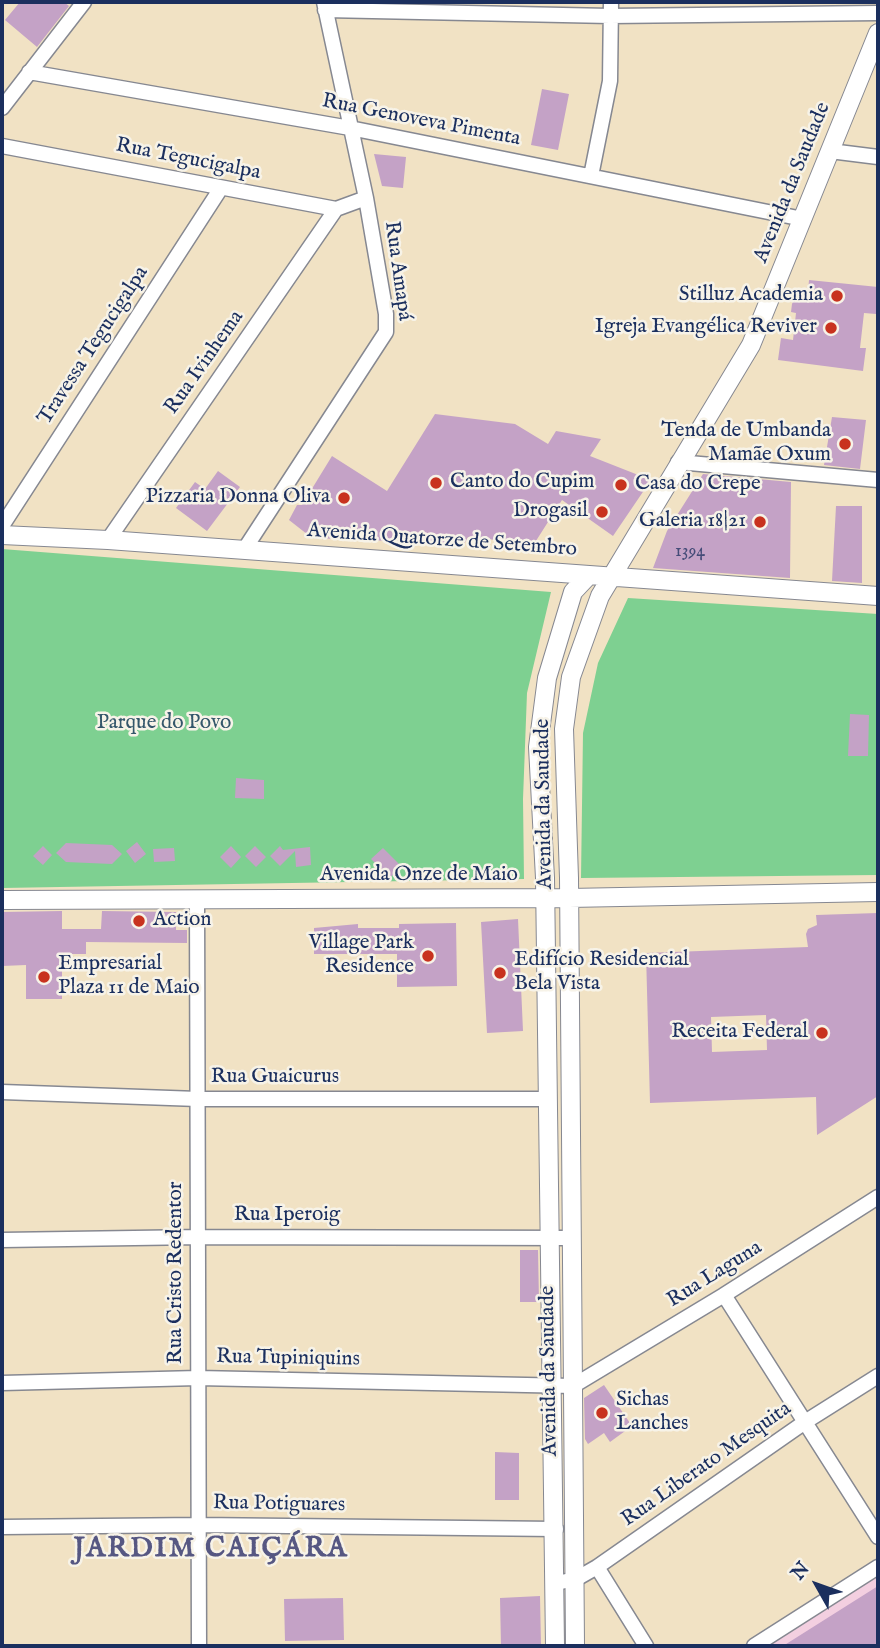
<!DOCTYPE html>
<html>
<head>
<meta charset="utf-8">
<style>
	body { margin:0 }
	#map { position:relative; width:880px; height:1648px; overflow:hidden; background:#f1e2c4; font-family:"IM FELL English",serif }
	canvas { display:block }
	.frame { position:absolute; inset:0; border:4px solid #1b2f5e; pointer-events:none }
	.north { position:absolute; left:782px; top:1550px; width:70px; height:70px; -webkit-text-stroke:5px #f7f3e8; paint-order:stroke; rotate:310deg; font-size:19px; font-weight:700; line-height:28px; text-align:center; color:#1b2f5e }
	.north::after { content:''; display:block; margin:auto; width:24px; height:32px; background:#1b2f5e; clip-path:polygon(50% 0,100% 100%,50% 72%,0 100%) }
</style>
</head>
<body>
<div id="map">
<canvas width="880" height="1648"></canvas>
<div class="frame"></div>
<div class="north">N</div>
</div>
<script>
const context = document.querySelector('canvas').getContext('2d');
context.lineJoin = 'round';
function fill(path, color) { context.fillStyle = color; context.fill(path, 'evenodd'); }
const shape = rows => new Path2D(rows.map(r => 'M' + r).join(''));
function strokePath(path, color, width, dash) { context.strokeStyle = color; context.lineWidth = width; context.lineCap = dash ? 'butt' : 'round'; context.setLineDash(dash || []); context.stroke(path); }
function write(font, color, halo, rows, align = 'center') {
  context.font = font + ' "IM FELL English",serif'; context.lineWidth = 5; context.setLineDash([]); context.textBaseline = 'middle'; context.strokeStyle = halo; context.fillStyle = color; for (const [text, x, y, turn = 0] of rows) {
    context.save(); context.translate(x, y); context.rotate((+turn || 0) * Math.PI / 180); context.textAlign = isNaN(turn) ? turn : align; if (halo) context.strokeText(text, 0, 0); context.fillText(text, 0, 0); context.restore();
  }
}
fill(shape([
	[878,1573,878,1646,768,1646,796,1628]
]), '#f3cfe0');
fill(shape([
	[2,549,551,592,527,693,523,799,524,879,2,888],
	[628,598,878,614,878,875,581,878,583,733,598,663]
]), '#7ed091');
fill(shape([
	[20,2,64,2,69,6,37,47,5,20],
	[542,89,569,94,558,150,531,145],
	[374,154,406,157,403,188,382,186],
	[809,280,878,287,876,314,864,313,860,348,866,348,863,371,778,360,781,338,793,340,796,313,791,312,792,304,797,292,808,293],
	[435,414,515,424,548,444,556,431,601,439,590,456,651,480,613,536,562,500,534,544,468,537,463,546,454,542,450,549,445,543,312,538,289,520,297,505,302,505,332,456,387,491],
	[832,417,866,420,860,469,824,465],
	[218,471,240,487,207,531,176,508,195,482,205,489],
	[703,474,791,482,790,578,653,568,667,531],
	[836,506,862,506,862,583,832,581],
	[850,714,869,715,868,756,848,756],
	[236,778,264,780,264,799,235,798],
	[137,842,146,854,135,863,126,851],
	[66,843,112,845,122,854,112,864,66,862,56,853],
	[43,846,52,855,43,865,33,856],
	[231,846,241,857,231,868,220,857],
	[255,846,266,857,256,867,245,856],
	[280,846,283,850,310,847,311,865,296,867,295,851,280,866,270,856],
	[174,848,175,861,154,862,153,849],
	[383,848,401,866,390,878,371,859],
	[62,911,62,929,101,929,102,911,176,912,176,930,187,930,187,943,86,942,86,954,62,954,62,999,26,999,26,965,2,966,2,912],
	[878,913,878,1096,817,1135,816,1097,650,1103,646,953,808,947,806,934,808,929,817,925,816,915],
	[766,1015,767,1050,712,1052,711,1017],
	[518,919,523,1031,487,1033,481,922],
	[456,923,457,986,397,987,397,954,314,954,314,928,358,924,358,928,399,928,399,924],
	[520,1250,538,1250,539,1302,520,1302],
	[604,1385,632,1426,610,1442,604,1433,588,1444,585,1439,584,1398],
	[495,1452,519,1453,519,1500,495,1500],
	[878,1586,878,1646,783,1646],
	[540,1596,541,1646,501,1646,500,1598],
	[343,1598,344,1640,285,1641,284,1599]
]), '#c4a2c6');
const minor = shape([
	[325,10,610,16,878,13],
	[29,72,350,128,803,219],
	[2,108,84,2],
	[2,146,336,209,366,198],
	[830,151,878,157],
	[591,176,610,81,611,2],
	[678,462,878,480],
	[2,526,221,188],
	[108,540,336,209],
	[244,550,386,332,386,314,366,198,324,2],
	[197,900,199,1646],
	[2,1092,198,1099,548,1099],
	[2,1240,200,1237,572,1238],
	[724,1295,878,1537],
	[2,1383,198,1378,573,1386,724,1295,878,1197],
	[2,1527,199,1525,556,1529],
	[597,1567,646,1646],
	[556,1583,576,1579,597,1567,805,1422,878,1376],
	[754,1646,878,1567]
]);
const tertiary = shape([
	[2,535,108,540,878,596],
	[2,900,569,898,878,892],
	[555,1646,545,878,538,747,547,678,573,592,589,575],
	[575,1646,569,878,564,729,571,677,600,596,751,345,878,33]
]);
strokePath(minor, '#868891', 17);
strokePath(tertiary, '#868891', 20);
strokePath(minor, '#fff', 14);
strokePath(tertiary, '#fff', 18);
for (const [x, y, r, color] of [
	[837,296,7,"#c8321e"],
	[831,328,7,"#c8321e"],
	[845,444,7,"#c8321e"],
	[436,483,7,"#c8321e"],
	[621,485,7,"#c8321e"],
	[344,498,7,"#c8321e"],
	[602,512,7,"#c8321e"],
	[760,522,7,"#c8321e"],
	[139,921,7,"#c8321e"],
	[428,956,7,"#c8321e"],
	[500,973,7,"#c8321e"],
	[44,977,7,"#c8321e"],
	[822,1033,7,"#c8321e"],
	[602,1413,7,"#c8321e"]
]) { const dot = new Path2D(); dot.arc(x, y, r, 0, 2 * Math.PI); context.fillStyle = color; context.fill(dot); strokePath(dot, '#f7f3e8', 2.5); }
write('18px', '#454c78', null, [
	["1394",690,552]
]);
write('21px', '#1b2f5e', '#f7f3e8', [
	["Rua Genoveva Pimenta",421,121,11],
	["Rua Tegucigalpa",188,160,11],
	["Avenida da Saudade",793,183,-68],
	["Rua Amapá",397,271,82],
	["Travessa Tegucigalpa",94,346,-57],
	["Rua Ivinhema",205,363,-55],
	["Avenida Quatorze de Setembro",442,541,4],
	["Avenida da Saudade",545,804,-91],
	["Avenida Onze de Maio",419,876],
	["Rua Guaicurus",275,1078],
	["Rua Iperoig",287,1216],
	["Rua Cristo Redentor",177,1273,-90],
	["Rua Laguna",715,1275,-32],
	["Rua Tupiniquins",288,1359,1],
	["Avenida da Saudade",550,1371,-91],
	["Rua Liberato Mesquita",707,1465,-35],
	["Rua Potiguares",279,1505,1]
]);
write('21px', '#1b2f5e', '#f7f3e8', [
	["Stilluz Academia",823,296],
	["Igreja Evangélica Reviver",817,328],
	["Tenda de Umbanda",831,432],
	["Mamãe Oxum",831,456],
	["Canto do Cupim",450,483,"left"],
	["Casa do Crepe",635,485,"left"],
	["Pizzaria Donna Oliva",330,498],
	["Drogasil",588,512],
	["Galeria 18|21",746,522],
	["Action",153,921,"left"],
	["Village Park",414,944],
	["Residence",414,968],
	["Edifício Residencial",514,961,"left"],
	["Bela Vista",514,985,"left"],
	["Empresarial",58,965,"left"],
	["Plaza 11 de Maio",58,989,"left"],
	["Receita Federal",808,1033],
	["Sichas",616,1401,"left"],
	["Lanches",616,1425,"left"]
], 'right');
write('21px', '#34576b', '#f7f3e8', [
	["Parque do Povo",164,724]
]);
context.letterSpacing = '2px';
write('bold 28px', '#565782', '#f7f3e8', [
	["JARDIM CAIÇÁRA",211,1550]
]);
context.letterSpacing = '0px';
</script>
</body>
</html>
